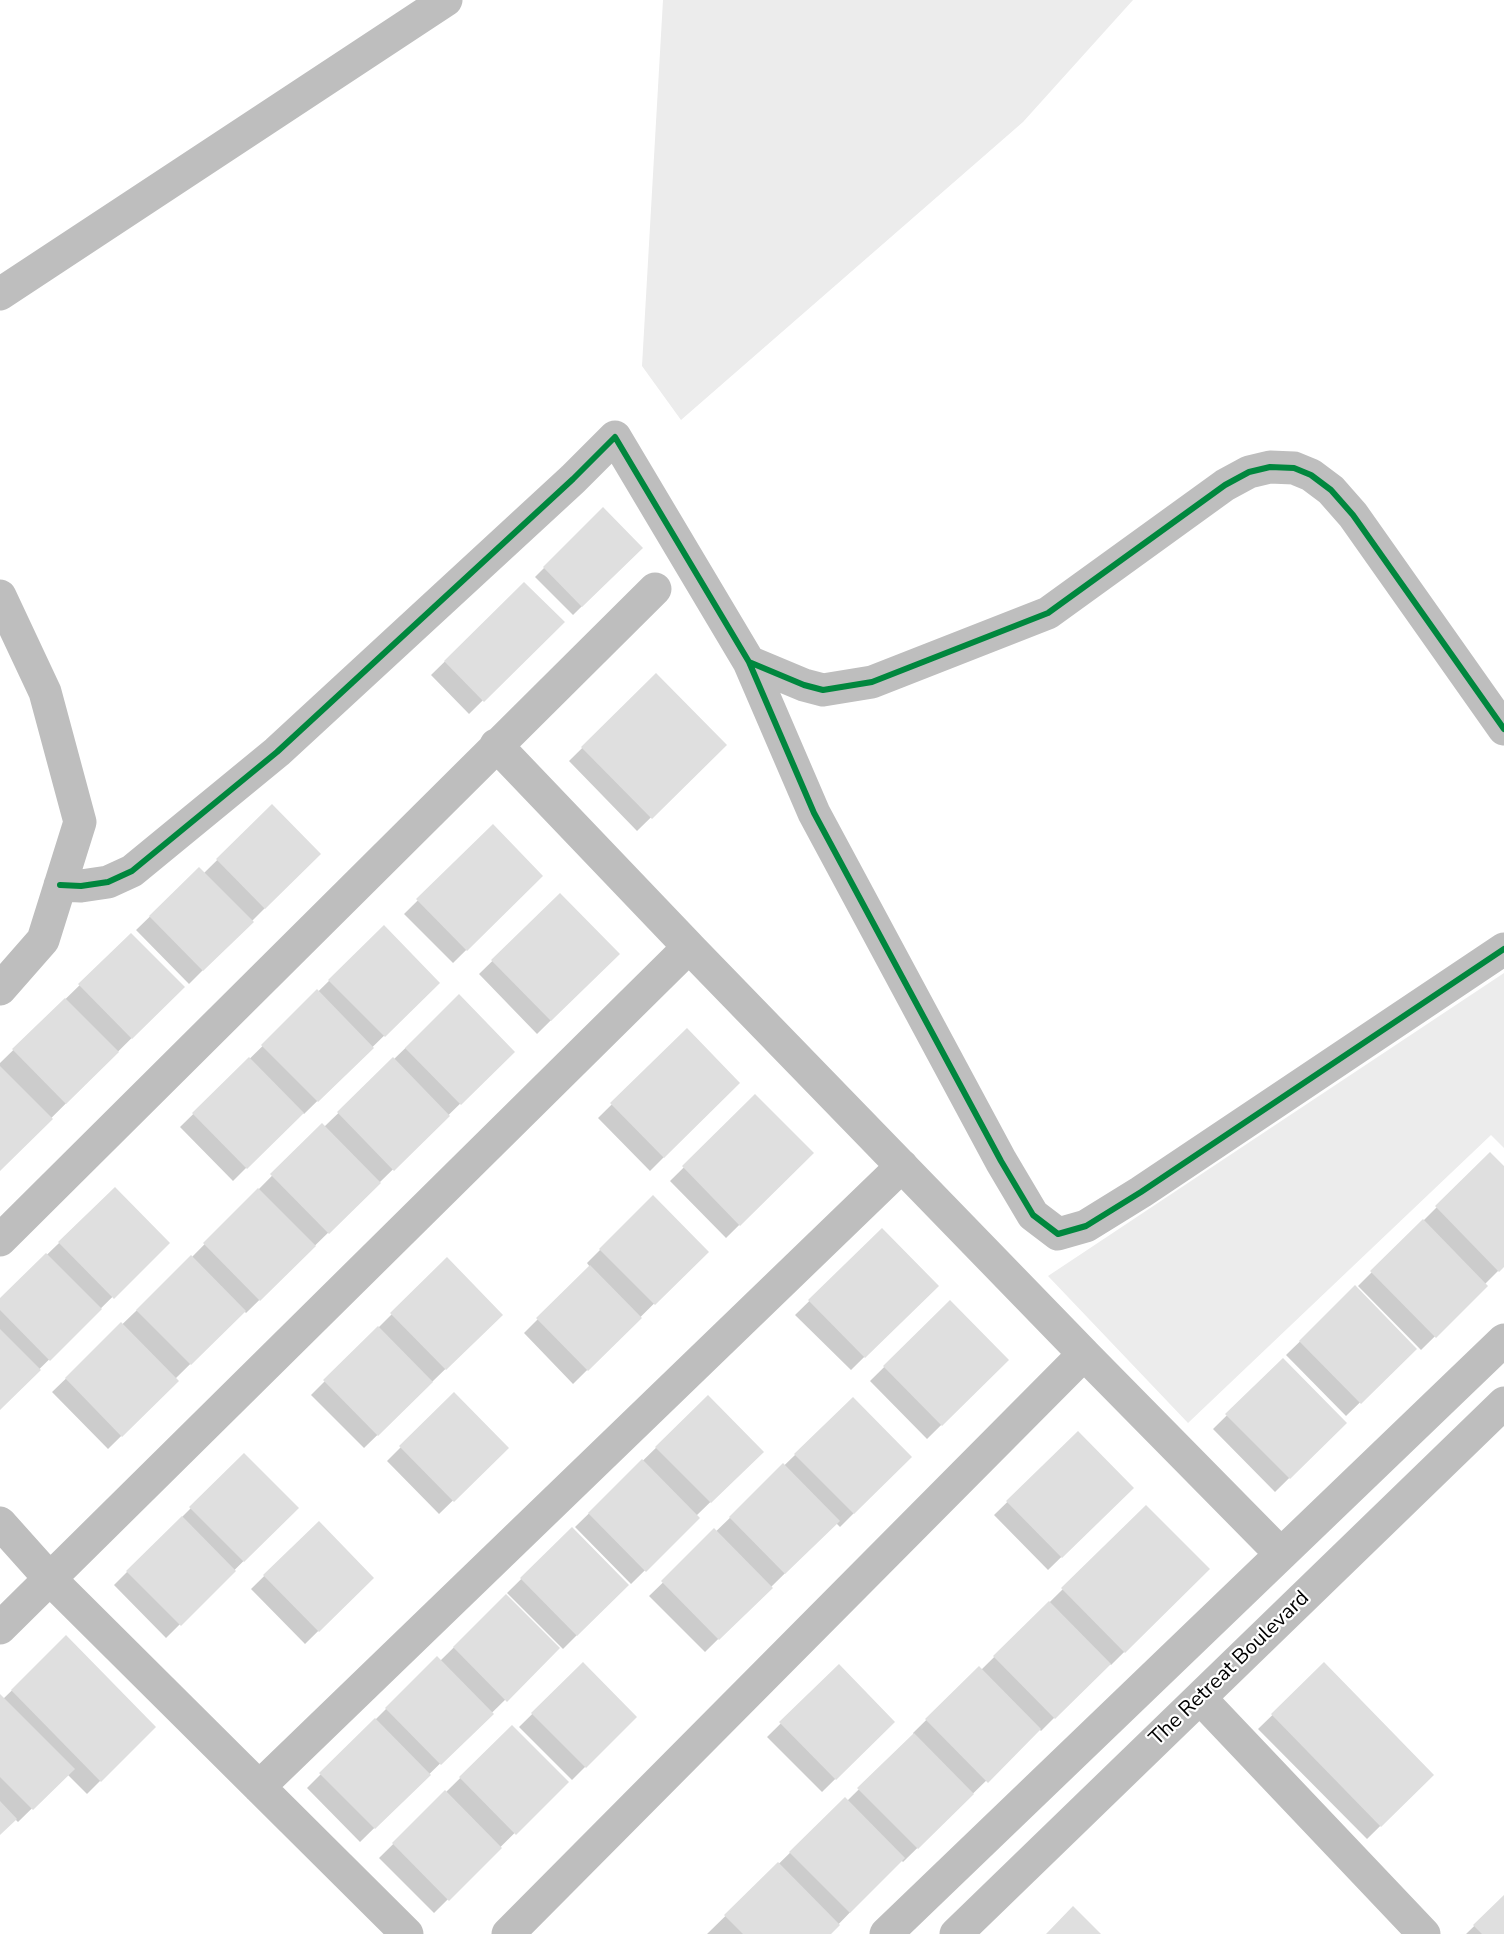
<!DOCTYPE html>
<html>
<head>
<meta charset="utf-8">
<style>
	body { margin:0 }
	canvas { display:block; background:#fff }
</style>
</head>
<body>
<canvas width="1504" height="1934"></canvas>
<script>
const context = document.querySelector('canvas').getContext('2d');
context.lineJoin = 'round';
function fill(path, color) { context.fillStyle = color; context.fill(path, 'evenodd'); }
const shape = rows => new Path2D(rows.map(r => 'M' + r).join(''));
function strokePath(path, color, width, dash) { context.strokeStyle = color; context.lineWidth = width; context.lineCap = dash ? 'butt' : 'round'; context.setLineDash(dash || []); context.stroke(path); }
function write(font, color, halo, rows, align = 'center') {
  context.font = font + ' "Nunito Sans",sans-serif'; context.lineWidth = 4.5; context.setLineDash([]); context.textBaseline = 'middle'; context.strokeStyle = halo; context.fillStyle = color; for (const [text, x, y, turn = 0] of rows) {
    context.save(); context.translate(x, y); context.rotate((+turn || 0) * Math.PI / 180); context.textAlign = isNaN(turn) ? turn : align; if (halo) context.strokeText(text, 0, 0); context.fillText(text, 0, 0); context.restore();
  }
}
fill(shape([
	[663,0,1133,0,1023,122,681,420,642,366],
	[1504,973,1504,1148,1491,1135,1188,1423,1048,1276]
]), '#ececec');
fill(shape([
	[603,509,641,548,573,615,535,577],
	[524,584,562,622,469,714,431,675],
	[656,675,725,745,637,831,569,761],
	[272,806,319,854,189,984,136,930,199,869,204,873],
	[493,826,541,876,453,963,404,914],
	[560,895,618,954,537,1034,479,974],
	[384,927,438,983,304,1114,302,1112,233,1181,180,1127],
	[131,935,183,987,0,1169,0,1063],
	[459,996,513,1052,246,1313,244,1311,175,1379,177,1381,108,1449,52,1392,191,1258,322,1125,324,1127],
	[687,1030,738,1083,650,1171,598,1118],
	[755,1097,812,1153,726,1238,670,1181],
	[1490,1154,1504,1168,1504,1265,1485,1284,1486,1286,1421,1350,1358,1286],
	[115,1189,167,1243,0,1408,0,1300],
	[653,1197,706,1252,573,1384,524,1333,590,1267,587,1263],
	[882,1230,936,1286,851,1370,795,1315],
	[447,1259,501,1315,364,1448,311,1395],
	[1355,1288,1415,1349,1346,1416,1286,1355],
	[950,1302,1007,1360,927,1439,870,1381],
	[1283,1360,1345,1423,1275,1492,1213,1429],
	[454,1394,507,1448,439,1514,387,1461],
	[708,1397,762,1452,696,1516,698,1518,631,1584,575,1527],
	[853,1399,910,1457,840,1527,836,1523,705,1652,649,1596],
	[1078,1433,1132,1488,1048,1570,994,1515],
	[244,1455,297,1508,166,1638,114,1585],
	[318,1523,372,1578,305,1644,251,1589],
	[572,1529,627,1585,563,1649,507,1593],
	[1208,1569,1111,1665,1109,1663,1041,1731,1039,1729,903,1862,901,1860,829,1934,707,1934,845,1799,847,1801,914,1735,913,1733,979,1668,981,1670,1063,1589],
	[506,1596,558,1648,360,1842,307,1788,437,1658,440,1661],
	[66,1638,154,1727,87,1794,67,1774,18,1822,15,1819,0,1834,0,1696,3,1699],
	[583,1664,635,1717,572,1780,519,1727],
	[1324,1665,1432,1775,1367,1839,1258,1729],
	[839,1666,893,1722,822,1792,767,1737],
	[512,1727,566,1782,434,1913,379,1858],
	[1504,1897,1504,1934,1466,1934]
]), '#0003');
fill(shape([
	[603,507,643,548,582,607,543,567],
	[524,582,565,622,484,702,444,661],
	[656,673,727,745,652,819,581,747],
	[272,804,321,854,265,909,216,859],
	[493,824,543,876,467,951,416,899],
	[199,867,254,922,203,971,149,916],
	[560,893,620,954,551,1021,491,960],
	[384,925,440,983,385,1037,328,980],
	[131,933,185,987,132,1039,78,984],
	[317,989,374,1048,318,1102,261,1045],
	[459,994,515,1052,461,1105,405,1048],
	[65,998,119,1052,66,1104,12,1049],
	[687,1028,740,1083,664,1158,610,1103],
	[249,1057,304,1113,247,1169,192,1113],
	[393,1057,450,1116,394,1171,337,1112],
	[0,1066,53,1119,0,1171],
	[755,1094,814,1153,740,1226,682,1166],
	[322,1123,381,1183,329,1234,270,1174],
	[1490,1152,1504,1166,1504,1267,1499,1272,1435,1206],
	[115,1187,170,1243,114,1299,58,1242],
	[258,1188,316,1246,260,1301,203,1243],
	[653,1195,709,1252,655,1305,599,1249],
	[1423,1219,1488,1286,1436,1338,1370,1271],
	[882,1228,939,1286,865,1358,808,1300],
	[46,1253,102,1309,50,1361,0,1310,0,1298],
	[191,1255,246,1311,191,1365,136,1310],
	[447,1257,503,1315,446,1370,390,1313],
	[590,1265,642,1318,588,1371,536,1318],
	[1355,1285,1417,1349,1361,1404,1299,1341],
	[950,1300,1009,1360,942,1426,883,1366],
	[121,1322,179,1381,122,1437,65,1378],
	[378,1326,433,1382,378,1436,323,1380],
	[0,1329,41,1370,0,1410],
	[1283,1358,1347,1423,1290,1479,1225,1414],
	[454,1392,509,1448,454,1502,399,1446],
	[708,1395,764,1452,711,1503,655,1447],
	[853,1397,912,1457,854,1514,794,1454],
	[1078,1431,1134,1488,1062,1558,1006,1501],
	[244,1453,299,1508,244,1562,189,1507],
	[642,1459,700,1518,646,1572,588,1513],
	[783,1463,840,1521,785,1574,729,1517],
	[1146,1505,1210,1569,1125,1653,1061,1588],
	[182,1516,236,1571,181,1626,126,1571],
	[319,1521,374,1578,319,1632,263,1575],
	[572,1527,629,1585,577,1636,520,1578],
	[714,1528,773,1588,719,1640,661,1581],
	[506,1594,560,1648,507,1702,453,1647],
	[1049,1601,1111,1664,1055,1719,993,1656],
	[66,1635,156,1727,101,1782,11,1690],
	[437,1656,494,1714,441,1765,385,1708],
	[583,1662,637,1717,586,1768,531,1713],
	[1324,1662,1434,1775,1381,1827,1271,1714],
	[839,1664,895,1722,836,1780,779,1722],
	[979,1666,1041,1729,988,1783,925,1719],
	[0,1694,75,1769,33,1810,0,1777],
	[375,1718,431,1775,375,1829,319,1773],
	[512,1725,569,1782,516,1835,459,1777],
	[914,1733,974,1794,918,1849,857,1788],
	[445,1790,502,1848,449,1901,392,1843],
	[845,1797,905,1858,850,1913,789,1852],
	[0,1801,17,1819,0,1835],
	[778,1862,840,1925,831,1934,743,1934,724,1915],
	[1504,1895,1504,1934,1482,1934,1473,1925],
	[1073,1906,1101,1934,1046,1934]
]), '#dfdfdf');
strokePath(shape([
	[0,294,446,0],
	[0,596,45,692,80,822,43,940,0,989],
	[749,662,804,685,823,690,872,682,1048,613,1225,485,1249,472,1270,467,1294,468,1311,475,1331,490,1353,515,1504,729],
	[496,745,689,947],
	[60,885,81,886,108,882,132,871,277,752,573,479,615,437,749,662,814,813,1001,1161,1033,1215,1058,1234,1086,1226,1141,1192,1504,949],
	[0,1240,655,589],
	[1084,1354,1281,1554],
	[0,1523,51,1580,407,1934],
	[0,1628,689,947,1084,1354,508,1934],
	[1200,1698,1424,1934],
	[259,1787,902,1166],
	[886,1934,1504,1340],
	[956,1934,1504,1403]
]), '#bebebe', 33);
strokePath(shape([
	[749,662,804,685,823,690,872,682,1048,613,1225,485,1249,472,1270,467,1294,468,1311,475,1331,490,1353,515,1504,729],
	[60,885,81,886,108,882,132,871,277,752,573,479,615,437,749,662,814,813,1001,1161,1033,1215,1058,1234,1086,1226,1141,1192,1504,949]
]), '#00873e', 6);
write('21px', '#000', '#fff', [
	["The Retreat Boulevard",1230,1669,-44]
]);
</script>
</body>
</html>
